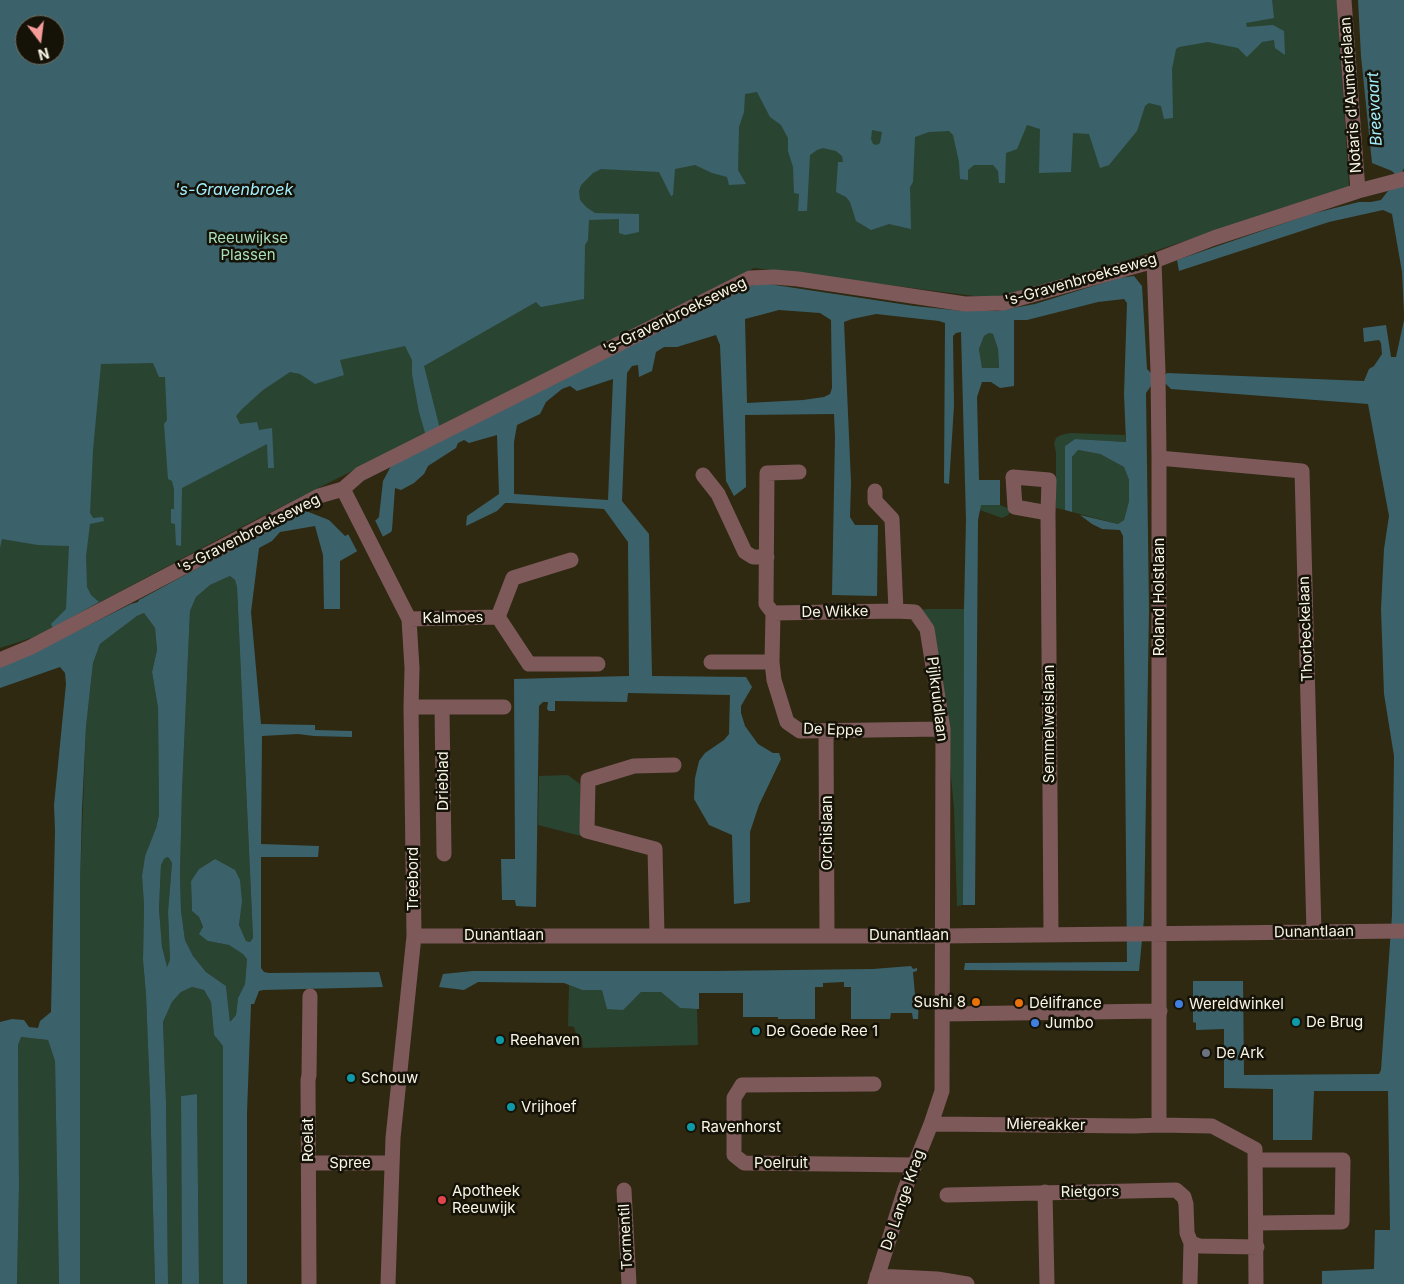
<!DOCTYPE html>
<html>
<head>
<meta charset="utf-8">
<style>
	body { margin:0 }
	#map { position:relative; width:1404px; height:1284px; overflow:hidden; background:#2f2912; font-family:Inter,sans-serif }
	canvas { display:block }
	.north { position:absolute; left:15px; top:15px; width:50px; height:50px; box-sizing:border-box; background:#151208; border:1px solid #706d61; border-radius:50%; rotate:165deg; font-size:14px; font-weight:700; line-height:20px; text-align:center; color:#f8f5e6 }
	.north::after { content:''; display:block; margin:auto; width:18px; height:22px; background:#f59b99; clip-path:polygon(50% 0,100% 100%,50% 72%,0 100%) }
</style>
</head>
<body>
<div id="map">
<canvas width="1404" height="1284"></canvas>
<div class="north">N</div>
</div>
<script>
const context = document.querySelector('canvas').getContext('2d');
context.lineJoin = 'round';
function fill(path, color) { context.fillStyle = color; context.fill(path, 'evenodd'); }
const shape = rows => new Path2D(rows.map(r => 'M' + r).join(''));
function strokePath(path, color, width, dash) { context.strokeStyle = color; context.lineWidth = width; context.lineCap = dash ? 'butt' : 'round'; context.setLineDash(dash || []); context.stroke(path); }
function write(font, color, halo, rows, align = 'center') {
  context.font = font + ' Inter,sans-serif'; context.lineWidth = 5; context.setLineDash([]); context.textBaseline = 'middle'; context.strokeStyle = halo; context.fillStyle = color; for (const [text, x, y, turn = 0] of rows) {
    context.save(); context.translate(x, y); context.rotate((+turn || 0) * Math.PI / 180); context.textAlign = isNaN(turn) ? turn : align; if (halo) context.strokeText(text, 0, 0); context.fillText(text, 0, 0); context.restore();
  }
}
fill(shape([
	[0,0,1337,0,1349,187,1006,300,754,268,253,521,34,637,0,648],
	[25,25,55,25,55,55,25,55],
	[989,333,993,334,998,349,999,368,982,369,979,349,984,336],
	[1070,433,1125,435,1126,442,1075,439,1065,446,1065,510,1056,508,1056,453,1054,443,1056,438,1061,435],
	[1078,450,1100,454,1124,467,1129,480,1129,501,1124,520,1118,524,1072,512,1072,457],
	[980,505,1000,505,1012,510,1008,515,1002,518,980,510],
	[230,576,235,580,237,587,253,938,250,942,246,941,239,925,242,902,215,859,199,869,191,881,192,911,199,917,208,941,229,945,244,954,247,959,245,984,238,998,236,1015,230,1022,226,986,206,972,193,956,185,940,181,911,180,875,182,791,190,611,196,597,210,585],
	[928,609,964,609,963,905,957,906,954,808,947,735,936,653,912,611],
	[144,613,155,628,157,650,152,672,158,708,159,815,156,828,145,856,142,876,144,905,143,960,146,995,150,1096,155,1284,80,1284,80,886,86,727,93,663,100,644,137,616],
	[568,775,580,784,581,836,538,825,539,776],
	[167,857,169,858,172,863,168,912,170,961,166,968,162,947,159,909,161,865,164,859],
	[569,985,582,990,603,990,607,1009,623,1009,641,992,661,992,680,1008,697,1009,698,1045,583,1048,582,1038,577,1037,574,1027,568,1026],
	[192,987,204,990,211,1002,214,1035,223,1046,223,1284,199,1284,197,1094,181,1096,182,1284,168,1284,166,1102,163,1022,172,1002,181,992],
	[20,1037,48,1040,55,1061,59,1284,17,1284,19,1186,18,1045]
]), '#2a4432');
fill(shape([
	[0,0,1272,0,1274,18,1246,23,1247,27,1273,25,1284,31,1285,55,1275,48,1274,40,1262,42,1247,57,1238,48,1208,42,1179,47,1176,49,1172,69,1173,118,1164,119,1161,106,1149,103,1145,106,1137,131,1109,165,1100,168,1089,134,1073,133,1071,172,1039,173,1040,129,1027,125,1017,149,1006,153,1005,183,999,183,998,171,993,165,974,165,968,170,968,180,960,179,959,162,953,135,949,131,929,132,915,137,913,182,910,187,911,229,889,224,871,230,856,221,850,202,846,197,836,192,838,162,843,162,842,156,836,151,823,148,817,150,810,155,807,211,798,211,799,194,794,193,793,167,788,151,788,138,781,125,770,117,757,92,745,94,744,112,739,127,738,170,746,184,729,185,727,177,712,173,695,165,675,169,673,195,671,196,659,172,601,169,593,173,581,185,579,191,580,200,586,207,595,213,639,214,639,232,625,235,619,233,619,219,589,220,588,240,585,245,584,299,541,307,536,302,424,366,440,429,742,288,762,283,914,306,963,311,997,311,1035,304,1119,278,1134,276,1142,286,1147,369,1153,375,1165,375,1167,373,1364,381,1369,369,1374,366,1382,354,1381,343,1379,340,1364,342,1363,328,1386,325,1391,357,1396,357,1404,320,1404,1284,1322,1284,1322,1271,1374,1269,1375,1230,1390,1230,1388,1091,1314,1091,1312,1140,1273,1140,1273,1089,1224,1088,1224,1029,1196,1030,1196,1023,1193,1022,1193,981,1243,981,1244,1075,1379,1074,1381,1070,1392,915,1394,756,1384,694,1381,609,1384,549,1389,516,1368,404,1171,389,1165,383,1153,383,1146,393,1149,609,1144,919,1139,971,964,970,965,963,1127,962,1123,536,1120,530,1102,529,1092,524,1080,515,1118,524,1124,520,1129,501,1129,480,1124,467,1100,454,1078,450,1072,457,1072,512,1065,510,1065,446,1075,439,1126,442,1124,394,1127,303,1124,299,1098,302,1027,320,1014,320,1014,386,1000,388,991,382,982,382,977,397,979,480,1000,480,1000,505,981,505,978,520,975,905,963,905,964,609,966,520,961,332,956,333,953,336,954,406,949,484,944,483,945,323,939,321,876,314,852,319,844,322,851,482,850,517,855,525,878,525,877,596,832,595,835,437,834,414,745,415,746,487,734,496,726,481,720,345,716,335,677,347,664,347,656,352,652,371,639,377,638,365,632,366,627,373,622,501,649,534,652,676,746,677,752,687,741,706,741,713,745,726,758,744,773,753,779,753,781,759,759,805,750,832,750,902,734,904,732,835,709,825,694,799,695,778,699,761,705,753,724,740,729,734,730,695,628,693,627,702,555,701,555,711,549,711,547,709,548,702,543,702,539,706,536,907,516,906,515,900,502,900,501,859,515,859,514,679,629,676,628,542,604,509,510,503,505,503,497,511,466,526,467,516,499,494,497,435,469,443,464,440,458,443,456,448,428,466,424,474,414,483,401,490,395,488,392,530,391,532,340,561,340,609,324,609,323,555,315,526,280,532,272,541,259,548,251,612,261,724,315,725,315,730,352,731,352,737,314,736,298,734,262,736,261,844,319,846,318,857,261,857,261,968,264,972,269,973,379,972,383,987,263,990,259,991,254,1004,251,1004,247,1113,247,1284,223,1284,223,1046,214,1035,211,1002,204,990,192,987,181,992,172,1002,163,1022,166,1102,168,1284,155,1284,150,1096,146,995,143,960,144,905,142,876,145,856,156,828,159,815,158,708,152,672,157,650,155,628,144,613,137,616,100,644,93,663,86,727,82,809,80,886,80,1284,59,1284,55,1061,48,1040,21,1037,18,1045,19,1186,17,1284,0,1284,0,1022,12,1019,24,1020,29,1027,38,1028,40,1021,51,1012,55,831,54,805,66,684,65,673,60,667,0,688,0,667,45,647,131,604,138,602,139,600,275,526,284,524,286,521,306,511,329,520,345,536,376,520,379,517,383,481,391,466,426,436,419,412,412,374,412,360,405,346,340,360,344,375,315,384,300,374,290,372,263,390,242,409,236,416,240,424,257,422,259,430,272,428,274,468,268,468,267,444,182,488,181,546,176,545,175,524,171,523,171,509,174,509,174,489,172,481,168,479,164,424,167,420,165,377,159,377,153,363,101,364,93,450,90,513,93,518,103,517,104,521,90,524,86,556,87,587,91,595,99,602,53,628,51,624,66,609,69,546,38,545,2,539,0,548],
	[25,25,55,25,55,55,25,55],
	[872,130,882,132,880,143,877,145,873,144,871,139],
	[779,310,820,313,831,320,832,388,830,394,824,397,803,400,747,403,745,319],
	[989,333,993,334,998,349,999,368,982,368,979,349,984,336],
	[613,379,608,500,514,494,514,442,517,425,540,414,546,402,562,389,570,386,577,391],
	[230,576,235,580,237,587,253,938,250,942,246,941,239,925,242,902,240,880,235,870,215,859,199,869,191,881,192,911,199,917,203,927,199,934,208,941,229,945,243,954,247,959,245,984,238,998,236,1015,230,1022,226,986,206,972,193,956,185,940,181,911,180,875,182,791,190,611,196,597,210,585],
	[167,857,169,858,172,863,168,912,170,960,167,967,162,947,159,909,161,865,164,859],
	[1358,0,1404,0,1404,168,1402,172,1404,186,1404,313,1402,272,1392,214,1383,210,1329,222,1179,271,1177,260,1311,214,1359,202,1371,202,1381,200,1388,191,1397,187,1395,174,1392,171,1372,163,1361,56],
	[911,966,913,969,917,968,917,971,913,972,915,995,919,998,918,1019,913,1019,912,1013,891,1013,890,1019,851,1019,851,987,844,987,844,982,823,983,823,987,815,987,815,1019,778,1019,778,1017,743,1017,743,993,699,993,699,1009,697,1009,680,1008,661,992,641,992,623,1010,607,1009,602,990,582,990,564,983,478,982,464,990,439,987,443,974,473,971,714,971,873,969],
	[197,1094,199,1284,182,1284,181,1096]
]), '#3b626a');
fill(shape([
	[374,518,384,539,358,553,347,532]
]), '#2f2912');
strokePath(shape([
	[1344,0,1358,191],
	[1159,458,1302,471,1314,932],
	[799,472,767,473,766,604,773,613,772,662,774,680,787,722,800,731,943,729],
	[703,475,718,494,745,552,753,557,767,557],
	[343,489,409,619,412,668,411,707,414,936,393,1138,388,1284],
	[875,491,875,501,892,519,896,611,915,612,927,629,943,729,942,1091,931,1124,905,1189,875,1284],
	[1048,513,1015,507,1013,477,1049,480,1048,513,1051,934],
	[571,560,513,578,498,617,529,664,598,664],
	[773,613,896,611],
	[409,619,498,617],
	[0,660,31,647,319,496,343,489,360,474,750,278,774,277,798,279,965,304,1003,303,1154,261,1214,238,1358,191,1404,179],
	[711,662,772,662],
	[411,707,504,707],
	[442,707,444,854],
	[826,732,827,935],
	[657,935,655,849,587,831,588,780,634,766,674,765],
	[414,936,943,936,1404,931],
	[943,1014,1160,1011],
	[874,1084,742,1085,734,1098,734,1155,744,1163,915,1165],
	[931,1124,1134,1126,1159,1125,1159,458,1158,372,1154,261],
	[1159,1125,1212,1126,1255,1149,1256,1284],
	[1256,1160,1343,1160,1342,1222,1257,1223],
	[308,1163,391,1163],
	[624,1190,629,1284],
	[1045,1192,1047,1284],
	[947,1195,1176,1190,1184,1197,1186,1204,1187,1233,1191,1243,1200,1246,1257,1247],
	[877,1276,937,1279,967,1284],
	[309,1284,308,1080,309,1075,310,996],
	[1190,1284,1191,1243]
]), '#7d595a', 15);
for (const [x, y, r, color] of [
	[976,1002,5,"#e8710a"],
	[1019,1003,5,"#e8710a"],
	[1179,1004,5,"#3f7fe0"],
	[1296,1022,5,"#0f9aa8"],
	[1035,1023,5,"#3f7fe0"],
	[756,1031,5,"#0f9aa8"],
	[500,1040,5,"#0f9aa8"],
	[1206,1053,5,"#6b7280"],
	[351,1078,5,"#0f9aa8"],
	[511,1107,5,"#0f9aa8"],
	[691,1127,5,"#0f9aa8"],
	[442,1200,5,"#e0444e"]
]) { const dot = new Path2D(); dot.arc(x, y, r, 0, 2 * Math.PI); context.fillStyle = color; context.fill(dot); strokePath(dot, '#151208', 2); }
write('15px', '#f8f5e6', '#151208', [
	["Notaris d'Aumerielaan",1351,95,-94],
	["'s-Gravenbroekseweg",1081,280,-16],
	["'s-Gravenbroekseweg",675,316,-26],
	["'s-Gravenbroekseweg",249,534,-27],
	["Roland Holstlaan",1159,597,-90],
	["De Wikke",835,612,-1],
	["Kalmoes",453,618,-1],
	["Thorbeckelaan",1306,629,-92],
	["Pijlkruidlaan",937,699,83],
	["Semmelweislaan",1049,724,-90],
	["De Eppe",833,730,2],
	["Drieblad",443,781,-90],
	["Orchislaan",827,833,-90],
	["Treebord",413,879,-90],
	["Dunantlaan",1314,932,-1],
	["Dunantlaan",504,935],
	["Dunantlaan",909,935],
	["Miereakker",1046,1125,1],
	["Roelat",308,1140,-90],
	["Spree",350,1163],
	["Poelruit",781,1163],
	["Rietgors",1090,1192,-1],
	["De Lange Krag",903,1200,-71],
	["Tormentil",626,1237,-93]
]);
write('15px', '#a9dfba', '#151208', [
	["Reeuwijkse",248,238],
	["Plassen",248,255]
]);
write('15px', '#f8f5e6', '#151208', [
	["Sushi 8",966,1002,"right"],
	["Délifrance",1029,1003],
	["Wereldwinkel",1189,1004],
	["De Brug",1306,1022],
	["Jumbo",1045,1023],
	["De Goede Ree 1",766,1031],
	["Reehaven",510,1040],
	["De Ark",1216,1053],
	["Schouw",361,1078],
	["Vrijhoef",521,1107],
	["Ravenhorst",701,1127],
	["Apotheek",452,1191],
	["Reeuwijk",452,1208]
], 'left');
write('italic 16px', '#a2edfd', '#151208', [
	["Breevaart",1375,109,-93],
	["'s-Gravenbroek",234,190]
]);
</script>
</body>
</html>
